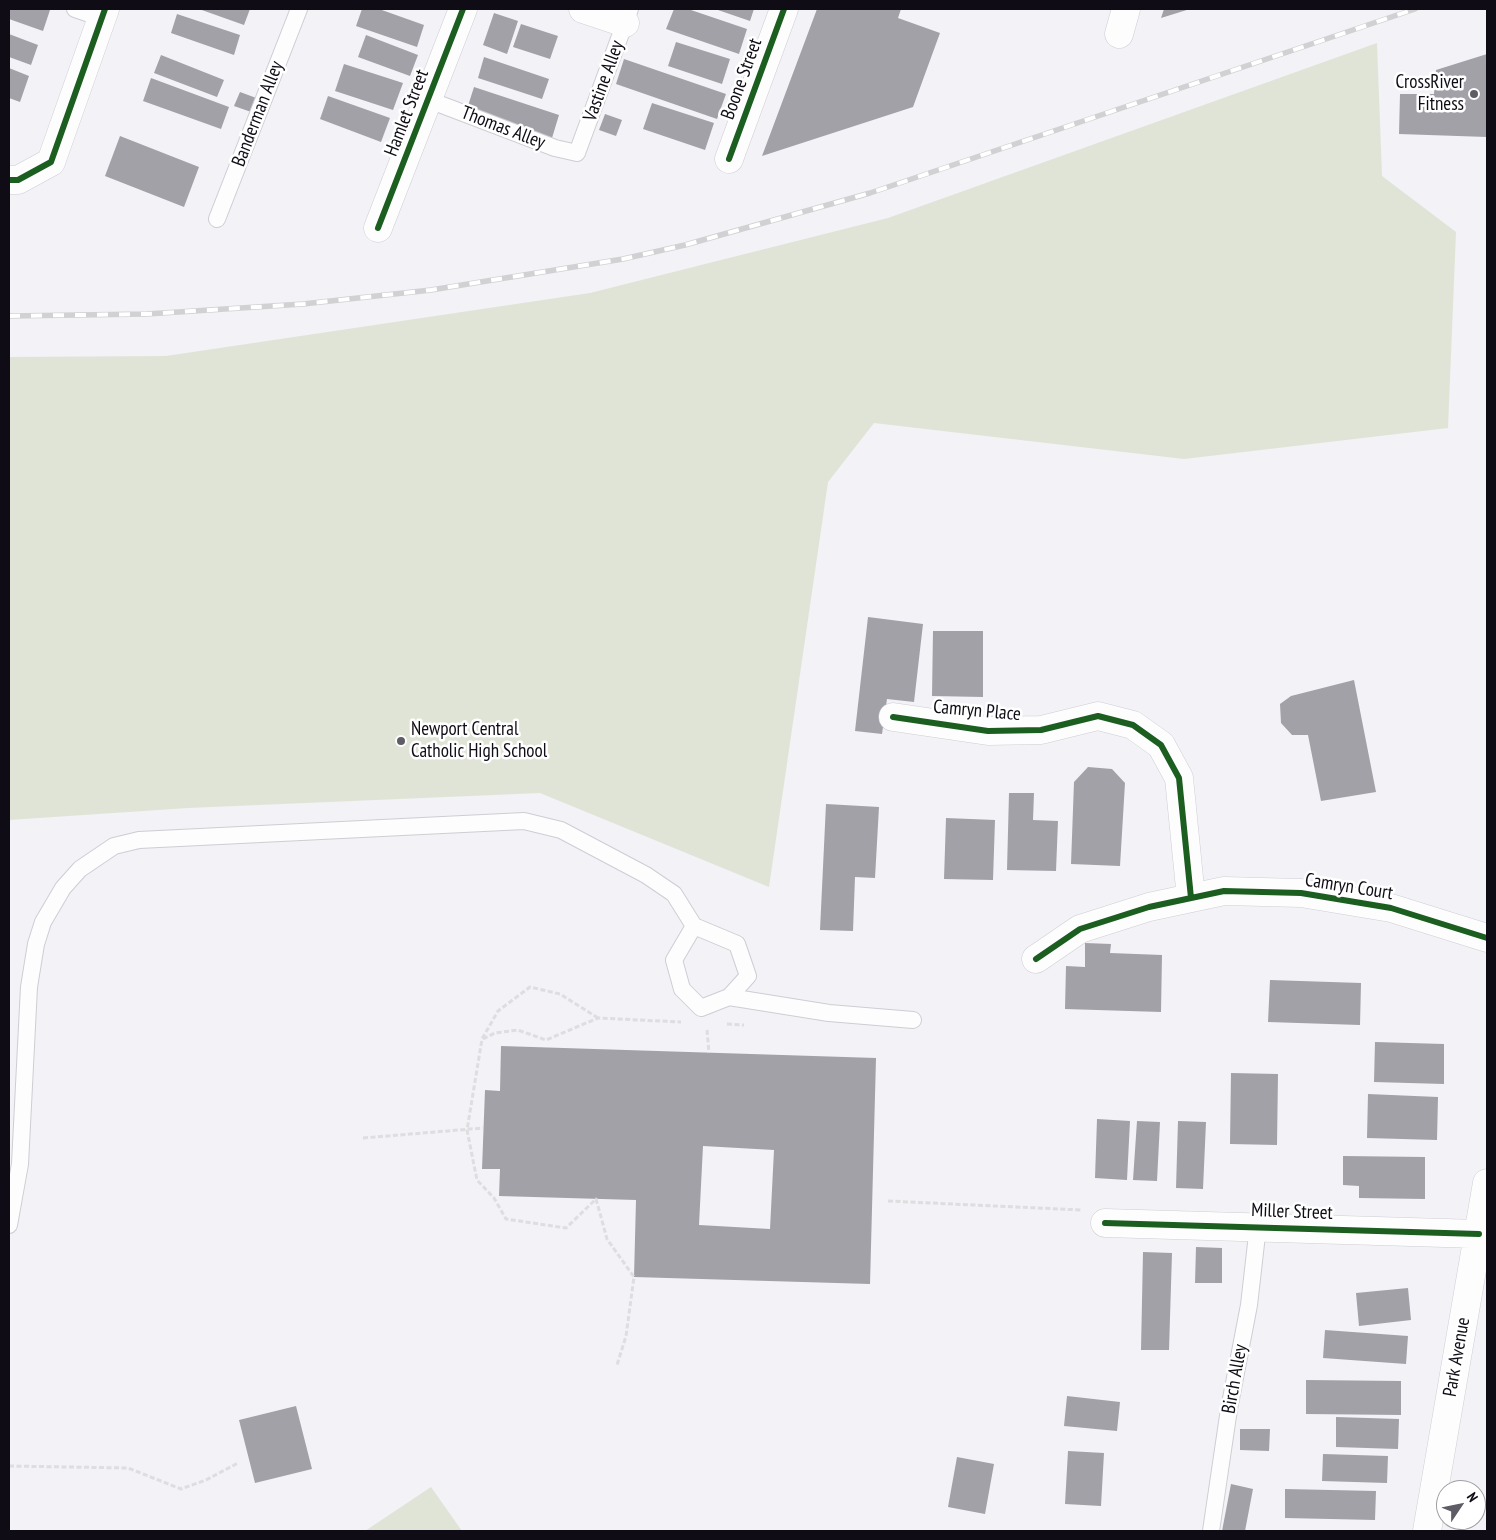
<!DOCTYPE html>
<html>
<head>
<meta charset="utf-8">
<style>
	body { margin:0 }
	#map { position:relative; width:1496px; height:1540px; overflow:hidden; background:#f2f2f7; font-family:"PT Sans Narrow",sans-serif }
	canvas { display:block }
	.frame { position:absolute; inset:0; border:10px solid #0f0c15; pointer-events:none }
	.north { position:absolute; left:1436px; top:1480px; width:50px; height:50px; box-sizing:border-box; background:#fff; border:1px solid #9f9ea1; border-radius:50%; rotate:56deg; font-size:14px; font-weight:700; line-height:20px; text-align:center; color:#0f0c15 }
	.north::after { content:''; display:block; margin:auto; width:18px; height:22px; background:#5e5c64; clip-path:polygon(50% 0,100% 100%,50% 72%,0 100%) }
</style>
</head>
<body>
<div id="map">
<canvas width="1496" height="1540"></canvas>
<div class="frame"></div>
<div class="north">N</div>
</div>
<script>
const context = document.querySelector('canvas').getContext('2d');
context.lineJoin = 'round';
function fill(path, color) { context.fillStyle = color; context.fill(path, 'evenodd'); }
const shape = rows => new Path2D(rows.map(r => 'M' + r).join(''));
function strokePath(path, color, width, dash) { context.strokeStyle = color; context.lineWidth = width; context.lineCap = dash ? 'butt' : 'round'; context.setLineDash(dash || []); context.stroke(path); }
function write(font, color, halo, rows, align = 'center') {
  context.font = font + ' "PT Sans Narrow",sans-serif'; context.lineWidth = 5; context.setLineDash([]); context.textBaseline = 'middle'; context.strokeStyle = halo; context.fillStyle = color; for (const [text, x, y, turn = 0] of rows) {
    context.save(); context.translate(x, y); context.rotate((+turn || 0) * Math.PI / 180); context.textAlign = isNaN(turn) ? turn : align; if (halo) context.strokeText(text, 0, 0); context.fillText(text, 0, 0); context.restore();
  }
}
fill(shape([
	[1377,43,1382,176,1456,232,1448,428,1184,459,874,423,828,482,769,887,540,793,188,808,9,820,9,357,166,356,590,293,888,218],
	[431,1487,462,1531,365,1531]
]), '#dfe4d7');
fill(shape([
	[9,9,46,9,50,10,43,31,9,19],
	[199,9,250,9,244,25],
	[362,9,379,9,424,25,417,47,356,26],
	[674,9,688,9,747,29,739,54,666,29],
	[715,9,754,9,750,21],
	[817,9,901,9,898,18,940,33,913,107,762,156],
	[1164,9,1190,9,1161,18],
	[494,13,518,21,507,54,483,45],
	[177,14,240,35,234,55,171,33],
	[521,24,558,36,550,59,513,47],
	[9,34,38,45,31,65,9,57],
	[366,35,418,55,410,76,358,57],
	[676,42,730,59,722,84,668,66],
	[1487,54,1487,137,1399,134,1400,94,1434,94,1436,70],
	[161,55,224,80,217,97,154,73],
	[484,57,549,79,542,99,478,78],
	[624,59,726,94,717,119,616,84],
	[344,64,403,83,393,110,335,91],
	[9,68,29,76,20,102,9,98],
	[151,78,229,107,221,129,143,101],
	[474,87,559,115,552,138,467,109],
	[240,92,259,99,254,113,234,106],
	[328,96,390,118,381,142,320,119],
	[652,103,714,123,705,150,643,129],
	[605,114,622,120,616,136,599,130],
	[120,136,199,167,184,207,105,176],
	[868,617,923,624,914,702,887,699,882,734,855,731],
	[933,631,983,631,983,697,932,696],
	[1354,680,1376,792,1321,801,1308,735,1292,735,1281,723,1280,704,1291,696],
	[1088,767,1112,769,1125,783,1120,866,1071,864,1074,782],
	[1009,793,1034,793,1033,820,1058,821,1056,871,1007,870],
	[826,804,879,807,875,878,855,877,853,931,820,930],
	[946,818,995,820,993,880,944,879],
	[1085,943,1111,944,1110,953,1162,955,1161,1012,1065,1009,1066,966,1085,967],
	[1270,980,1361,983,1360,1025,1268,1022],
	[1375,1042,1444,1044,1444,1084,1374,1082],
	[501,1046,876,1058,870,1284,634,1277,636,1200,499,1196,500,1169,482,1169,485,1090,500,1091],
	[703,1146,774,1150,770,1229,699,1225],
	[1231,1073,1278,1074,1277,1145,1230,1144],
	[1368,1094,1438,1097,1437,1140,1367,1138],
	[1097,1119,1130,1121,1127,1180,1095,1178],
	[1137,1121,1160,1122,1157,1181,1133,1180],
	[1178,1121,1206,1122,1203,1189,1176,1188],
	[1343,1156,1425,1157,1425,1199,1359,1198,1359,1186,1343,1185],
	[1196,1247,1222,1248,1222,1283,1195,1283],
	[1143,1252,1172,1253,1169,1350,1141,1350],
	[1408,1288,1411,1320,1359,1326,1356,1293],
	[1325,1330,1408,1336,1406,1364,1323,1358],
	[1306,1380,1401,1381,1401,1415,1306,1414],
	[1067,1396,1120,1402,1117,1431,1064,1426],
	[296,1406,312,1469,255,1483,239,1420],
	[1336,1417,1399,1419,1398,1449,1336,1447],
	[1240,1429,1270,1429,1269,1451,1240,1450],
	[1068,1451,1104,1453,1101,1506,1065,1504],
	[1323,1454,1388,1456,1387,1483,1322,1481],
	[957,1457,994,1464,985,1514,948,1507],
	[1231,1484,1253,1489,1245,1531,1222,1531],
	[1285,1489,1376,1491,1375,1520,1285,1518]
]), '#a2a1a8');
const service = shape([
	[75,9,101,18],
	[429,100,555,148,577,153,630,9],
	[217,219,299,9],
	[729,997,829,1013,913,1020],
	[9,1225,20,1164,29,987,36,944,43,922,63,888,80,869,114,846,139,840,524,821,561,830,646,875,674,894,694,926,737,944,748,976,729,997,701,1008,682,989,674,960,694,926],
	[1211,1531,1229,1409,1249,1305,1258,1226]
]);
const minor = shape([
	[583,9,625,23],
	[1119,34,1126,9],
	[729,159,784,9],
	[9,180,18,180,51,162,105,9],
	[378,228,463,9],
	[893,717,988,731,1041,730,1098,716,1133,725,1161,745,1179,778,1191,898],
	[1036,959,1080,929,1149,907,1224,891,1301,893,1391,908,1487,938],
	[1105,1223,1479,1234],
	[1427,1531,1487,1183]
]);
strokePath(service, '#cecdd4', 18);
strokePath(minor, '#cecdd4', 29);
strokePath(shape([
	[598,1018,560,994,530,987,498,1011,482,1039,467,1130,477,1180,494,1198,506,1219,566,1228,596,1199,607,1239,634,1277,626,1336,617,1365],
	[727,1024,744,1025],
	[707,1030,709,1053],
	[483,1039,495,1033,518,1030,546,1040,598,1018,681,1022],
	[363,1138,483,1128],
	[888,1201,1081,1210],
	[9,1466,128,1468,181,1489,206,1480,238,1463]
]), '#dedee0', 3, [5, 2.5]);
strokePath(service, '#fdfdfe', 16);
strokePath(minor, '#fdfdfe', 28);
const rail = shape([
	[9,316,147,314,303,304,431,290,623,259,685,245,870,193,1415,9]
]);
strokePath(rail, '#d1d0d2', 5.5);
strokePath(rail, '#fff', 4, [11]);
strokePath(shape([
	[729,159,784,9],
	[9,180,18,180,51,162,105,9],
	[378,228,463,9],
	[893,717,988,731,1041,730,1098,716,1133,725,1161,745,1179,778,1191,898],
	[1036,959,1080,929,1149,907,1224,891,1301,893,1391,908,1487,938],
	[1105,1223,1479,1234]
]), '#1b5e20', 6);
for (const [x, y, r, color] of [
	[1474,94,5,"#5e5c64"],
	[401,741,5,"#5e5c64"]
]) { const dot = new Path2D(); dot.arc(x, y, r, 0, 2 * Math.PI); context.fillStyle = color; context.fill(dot); strokePath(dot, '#fff', 2); }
write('19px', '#0f0c15', '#fff', [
	["Boone Street",742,79,-70],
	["Vastine Alley",604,81,-70],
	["Hamlet Street",407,113,-69],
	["Banderman Alley",258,114,-69],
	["Thomas Alley",503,128,21],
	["Camryn Place",977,711,5],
	["Camryn Court",1349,887,9],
	["Miller Street",1292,1212,2],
	["Park Avenue",1457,1357,-80],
	["Birch Alley",1235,1379,-80]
]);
write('19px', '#0f0c15', '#fff', [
	["CrossRiver",1464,83],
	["Fitness",1464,105],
	["Newport Central",411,730,"left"],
	["Catholic High School",411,752,"left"]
], 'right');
</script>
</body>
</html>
